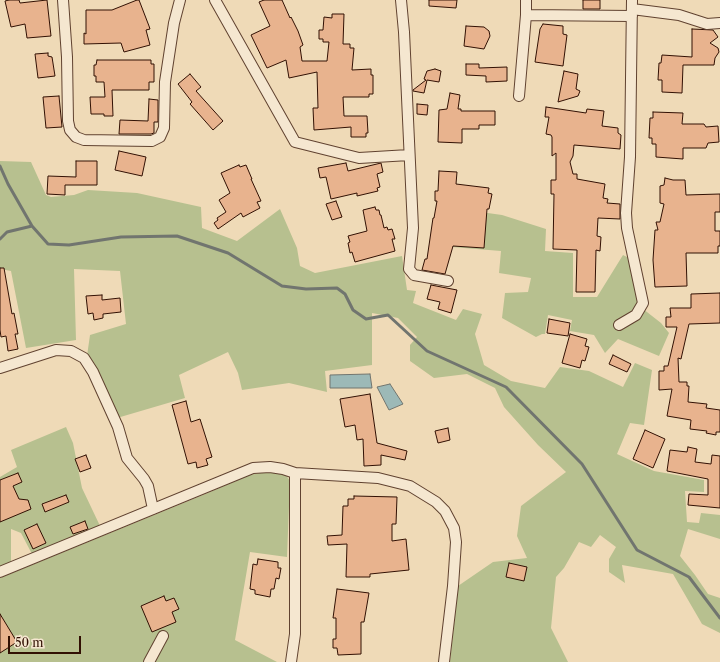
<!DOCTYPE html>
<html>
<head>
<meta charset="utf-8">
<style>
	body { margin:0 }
	#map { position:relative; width:720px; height:662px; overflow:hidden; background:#efdab7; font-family:"Libre Caslon Text",serif }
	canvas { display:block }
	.scale { position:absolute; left:8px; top:636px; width:73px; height:18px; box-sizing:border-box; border:2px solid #311003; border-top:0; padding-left:5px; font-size:12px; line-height:14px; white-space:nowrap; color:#311003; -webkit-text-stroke:3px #f5e7d0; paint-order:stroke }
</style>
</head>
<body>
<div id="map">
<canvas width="720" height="662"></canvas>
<div class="scale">50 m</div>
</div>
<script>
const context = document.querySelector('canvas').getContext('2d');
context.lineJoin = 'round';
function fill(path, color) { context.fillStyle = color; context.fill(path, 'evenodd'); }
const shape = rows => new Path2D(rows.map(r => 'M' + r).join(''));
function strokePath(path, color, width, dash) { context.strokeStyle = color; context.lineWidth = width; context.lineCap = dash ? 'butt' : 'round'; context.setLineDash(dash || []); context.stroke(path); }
fill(shape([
	[0,161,31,162,46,195,51,197,74,195,88,190,137,193,201,207,202,228,237,241,280,209,297,248,300,266,315,273,402,256,407,290,416,291,413,303,456,320,463,309,482,314,475,334,484,365,511,381,545,388,560,367,589,371,623,387,635,363,652,370,644,425,630,423,617,454,654,471,704,480,704,492,685,491,687,522,699,523,701,513,720,515,720,539,688,529,680,556,695,575,708,594,720,598,720,633,702,624,673,574,622,565,625,583,609,572,609,559,616,547,600,535,591,547,579,542,564,568,556,577,551,628,568,662,450,662,458,586,493,562,527,558,517,536,521,506,566,472,538,445,504,407,495,388,467,374,434,378,410,361,410,345,417,337,398,318,372,313,372,365,325,371,327,392,289,383,242,390,238,373,228,352,179,375,185,398,117,418,87,356,90,335,126,324,120,271,74,269,76,340,26,348,11,271,0,269],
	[459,209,502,215,546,229,545,251,573,253,573,297,597,297,623,255,629,258,637,291,638,305,661,323,669,333,659,356,618,339,605,353,594,335,570,331,572,320,548,315,545,334,542,334,536,337,502,318,505,293,528,292,531,278,499,273,501,251,452,247],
	[66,427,73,443,82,488,101,528,32,554,21,533,11,529,11,566,0,570,0,477,17,467,11,450],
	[269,471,286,475,290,481,287,557,250,552,235,640,277,662,0,662,0,578,203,495,250,475]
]), '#b7c08f');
const water = shape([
	[370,374,372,388,330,388,330,375,370,374],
	[390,384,403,404,389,410,377,387,390,384]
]);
fill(water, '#9cb9b7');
strokePath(water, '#71756f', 1);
strokePath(shape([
	[0,166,8,184,32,226,48,244,69,245,121,237,177,236,228,253,282,286,306,289,337,288,345,294,353,310,366,319,388,315,427,351,506,387,582,464,637,550,689,577,720,618],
	[0,239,7,232,32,226]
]), '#71756f', 3);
const building = shape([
	[9,0,19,0,20,3,47,0,51,36,27,38,25,24,11,27,5,1,9,0],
	[137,0,139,0,149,26,150,29,146,30,150,45,124,52,121,43,84,44,84,33,86,34,86,10,112,10,137,0],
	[264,0,282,0,290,18,291,17,298,31,303,45,300,47,302,61,327,61,329,42,323,42,323,39,319,39,319,30,323,30,324,17,332,18,332,14,344,14,343,44,350,44,350,48,354,48,352,70,371,69,371,75,373,75,373,94,369,94,369,97,343,97,344,116,367,116,368,133,366,133,366,137,351,137,351,127,314,130,313,108,318,108,317,72,289,78,286,60,267,68,251,35,270,26,259,2,264,0],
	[429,0,457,0,456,8,429,6,429,0],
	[583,0,600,0,600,9,583,9,583,0],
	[543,24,563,26,563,34,567,35,563,66,535,62,540,29,543,24],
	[466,26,484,27,489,31,490,36,484,49,464,46,466,26],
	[692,29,713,30,718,37,710,43,718,48,719,52,715,58,714,65,683,65,682,93,662,92,662,80,658,80,659,63,661,63,662,55,692,57,692,29],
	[48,53,48,56,52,57,55,76,38,78,35,54,48,53],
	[97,60,151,60,151,64,154,64,154,82,149,82,149,90,112,90,113,116,104,116,104,114,91,114,90,97,105,97,104,82,96,82,96,76,94,76,94,65,96,65,97,60],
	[466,64,479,64,479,68,507,67,507,81,486,82,486,76,466,75,466,64],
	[435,69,441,71,439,82,427,80,424,93,413,91,413,90,426,80,424,79,427,71,435,69],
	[564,71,578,74,576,89,580,91,578,96,558,102,564,71],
	[190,74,201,87,196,91,223,121,213,130,190,104,192,102,178,84,190,74],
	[450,93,460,95,458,109,461,109,461,111,495,111,495,125,479,125,479,129,462,129,462,143,438,142,439,110,447,109,450,93],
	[59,96,62,127,46,128,43,97,59,96],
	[149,99,158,100,158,122,154,122,154,133,151,134,119,134,120,120,148,121,149,99],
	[417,104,428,105,427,115,417,114,417,104],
	[546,107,586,113,587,109,604,111,602,126,618,128,618,133,621,135,620,149,574,145,573,156,570,162,573,174,577,174,577,179,605,184,603,198,608,199,607,203,620,204,620,219,598,218,597,236,601,237,600,251,596,250,595,292,576,292,577,250,553,249,554,194,551,194,551,180,556,180,556,153,552,156,552,137,551,135,546,134,549,117,545,117,546,107],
	[653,112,683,113,682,124,704,124,706,127,718,126,719,142,708,143,706,148,683,148,683,159,656,157,656,144,652,144,652,138,649,138,650,118,653,118,653,112],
	[119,151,146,157,142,176,115,170,119,151],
	[76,161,97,161,97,185,65,185,65,195,47,194,48,176,76,177,76,161],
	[346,163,348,171,381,163,383,172,377,174,380,187,377,188,378,191,357,196,357,193,331,199,326,177,320,178,318,168,346,163],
	[239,165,240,167,246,165,252,179,251,179,261,201,257,202,260,208,243,217,241,213,218,229,214,223,218,220,217,218,226,212,219,200,230,193,221,173,239,165],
	[439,171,457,172,456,184,489,188,488,193,492,194,489,209,487,209,484,248,453,246,445,274,422,270,425,259,427,259,433,218,434,218,437,201,435,201,435,191,438,191,439,171],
	[665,178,673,180,685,180,686,195,720,194,720,212,715,212,715,231,720,231,720,246,718,246,718,253,686,253,687,286,655,287,653,260,655,230,658,230,656,222,660,222,664,204,660,203,660,186,664,185,665,178],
	[336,201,342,217,332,220,326,204,336,201],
	[375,207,376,210,379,210,380,215,381,215,384,228,387,227,388,230,392,229,395,239,392,239,395,251,355,262,352,252,350,253,348,243,350,242,348,236,367,231,363,210,375,207],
	[0,268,4,268,12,314,14,313,18,334,15,334,18,349,8,351,6,336,1,337,0,330,0,268],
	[431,285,457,290,451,313,438,309,440,302,427,299,431,285],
	[720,293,720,323,689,324,681,359,678,358,679,382,687,382,687,386,689,386,688,402,707,404,706,408,720,410,720,432,716,432,716,435,706,433,707,431,690,429,691,420,667,416,672,389,659,390,659,371,664,371,664,366,668,366,677,327,666,327,666,317,671,317,670,308,691,308,691,294,720,293],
	[102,295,102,300,120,298,121,312,103,314,103,318,94,320,93,313,88,314,86,296,102,295],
	[549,319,570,323,568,336,547,333,549,319],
	[570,334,587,339,585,346,589,347,585,361,582,360,580,368,562,363,570,334],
	[613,355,631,364,627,372,609,364,613,355],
	[370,394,377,443,407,451,405,460,381,455,381,465,364,466,363,439,357,440,355,425,345,427,340,399,370,394],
	[186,401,191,422,200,419,212,457,206,459,208,465,197,468,196,462,188,464,172,405,186,401],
	[448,428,450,440,438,443,435,431,448,428],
	[645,430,665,439,653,468,633,459,645,430],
	[688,447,697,449,695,462,711,464,712,455,720,456,720,508,688,505,689,494,708,495,708,479,667,471,670,450,687,452,688,447],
	[86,455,91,468,80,472,75,459,86,455],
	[18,473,22,482,13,486,19,499,28,500,31,509,0,522,0,480,18,473],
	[66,495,69,502,45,512,42,504,66,495],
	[354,496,397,497,396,524,392,524,392,541,406,539,409,570,370,574,370,577,346,577,347,544,328,545,327,536,342,535,343,506,348,506,348,499,354,499,354,496],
	[85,521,88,529,73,534,70,527,85,521],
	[37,524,46,543,33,549,24,530,37,524],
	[258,559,278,562,278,568,281,568,279,579,276,578,274,589,271,589,270,597,255,594,255,590,250,589,253,564,257,565,258,559],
	[509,563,527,567,524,581,506,577,509,563],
	[337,589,369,593,364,622,361,622,361,654,338,655,337,648,333,648,333,639,336,639,336,618,333,618,337,589],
	[164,596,166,601,174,598,179,609,172,612,176,622,152,632,141,606,164,596],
	[0,614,17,642,0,653,0,614]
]);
fill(building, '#e8b38e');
strokePath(building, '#311003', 1);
const minor = shape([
	[63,0,67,57,68,121,70,130,76,137,84,140,152,141,160,137,164,128,165,82,174,23,180,0],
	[215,0,295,142,359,158,409,155],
	[401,0,404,32,413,228,409,269,414,275,448,281],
	[632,9,679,15,707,24,720,23],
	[526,15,632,16],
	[519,96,526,15,526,0],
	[619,325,636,315,643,303,627,228,626,213,630,157,632,0],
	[0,368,56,350,71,351,84,358,93,372,118,427,127,458,144,479,148,486,153,509],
	[0,572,253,468,270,467,283,469,295,473,378,478,410,486,436,502,445,511,454,528,456,542,453,586,444,662],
	[149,662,163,636],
	[291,662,295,634,295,473]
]);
strokePath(minor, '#604230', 12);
strokePath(minor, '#f5e7d0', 10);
</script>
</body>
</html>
